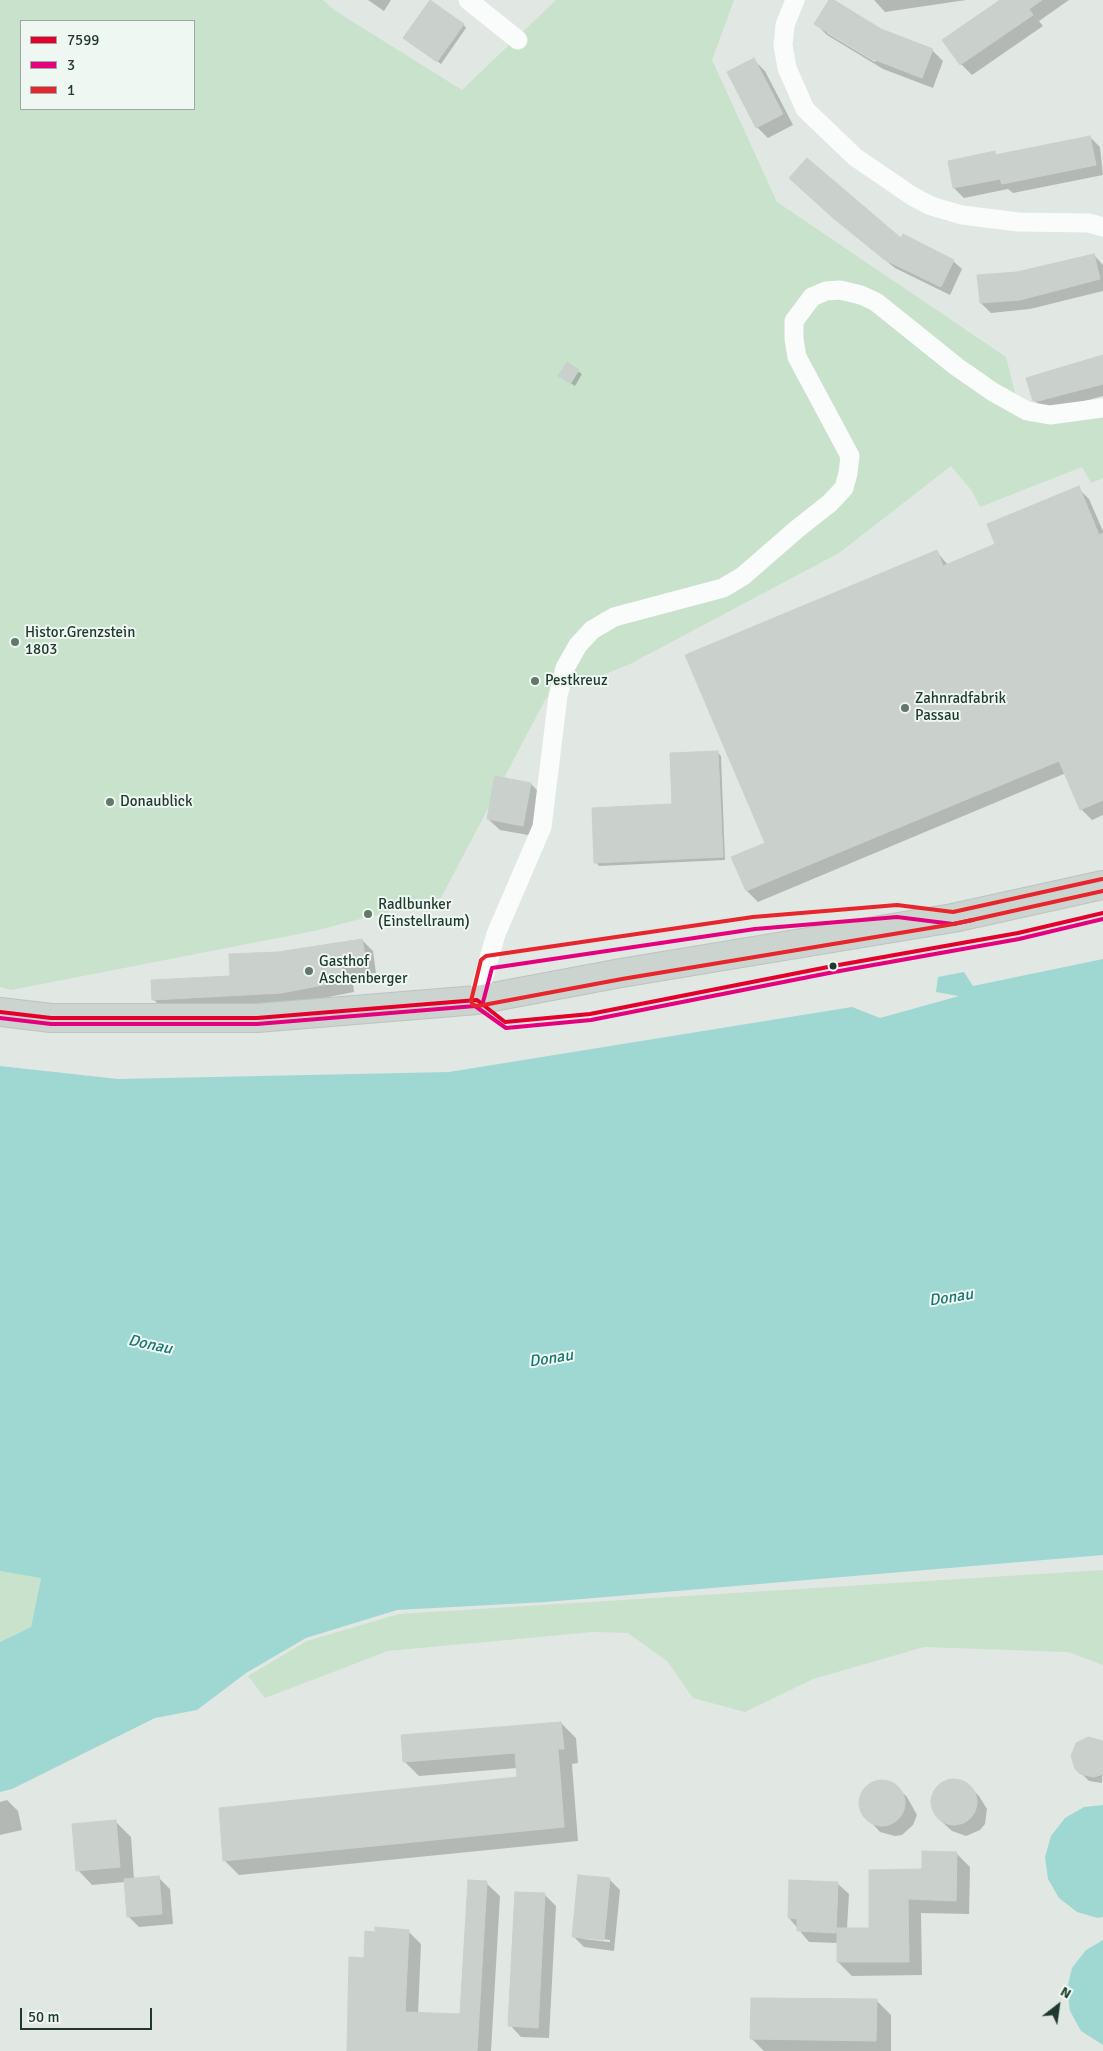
<!DOCTYPE html>
<html>
<head>
<meta charset="utf-8">
<style>
	body { margin:0 }
	#map { position:relative; width:1103px; height:2051px; overflow:hidden; background:#e1e7e3; font-family:Signika,sans-serif }
	canvas { display:block }
	.legend { position:absolute; left:20px; top:20px; width:175px; height:90px; box-sizing:border-box; background:#eef7f1; border:1px solid #9baba3; margin:0; padding:6px 9px; list-style:none; font-size:15px; color:#1f3a2d }
	.legend li { display:flex; align-items:center; gap:10px; height:25px }
	.legend b { width:25px; border:1px solid #9baba3 }
	.north { position:absolute; left:1033px; top:1981px; width:50px; height:50px; -webkit-text-stroke:4px #eef7f1; paint-order:stroke; rotate:30deg; font-size:14px; font-weight:700; line-height:20px; text-align:center; color:#1f3a2d }
	.north::after { content:''; display:block; margin:auto; width:18px; height:22px; background:#1f3a2d; clip-path:polygon(50% 0,100% 100%,50% 72%,0 100%) }
	.scale { position:absolute; left:20px; top:2008px; width:132px; height:22px; box-sizing:border-box; border:2px solid #1f3a2d; border-top:0; padding-left:6px; font-size:15px; line-height:18px; white-space:nowrap; color:#1f3a2d; -webkit-text-stroke:4px #eef7f1; paint-order:stroke }
</style>
</head>
<body>
<div id="map">
<canvas width="1103" height="2051"></canvas>
<ul class="legend">
<li><b style="height:6px;background:#e4002b"></b>7599</li>
<li><b style="height:6px;background:#e5007d"></b>3</li>
<li><b style="height:6px;background:#e6252c"></b>1</li>
</ul>
<div class="north">N</div>
<div class="scale">50 m</div>
</div>
<script>
const context = document.querySelector('canvas').getContext('2d');
context.lineJoin = 'round';
function fill(path, color) { context.fillStyle = color; context.fill(path, 'evenodd'); }
const shape = rows => new Path2D(rows.map(r => 'M' + r).join(''));
function strokePath(path, color, width, dash) { context.strokeStyle = color; context.lineWidth = width; context.lineCap = dash ? 'butt' : 'round'; context.setLineDash(dash || []); context.stroke(path); }
function write(font, color, halo, rows, align = 'center') {
  context.font = font + ' Signika,sans-serif'; context.lineWidth = 4; context.setLineDash([]); context.textBaseline = 'middle'; context.strokeStyle = halo; context.fillStyle = color; for (const [text, x, y, turn = 0] of rows) {
    context.save(); context.translate(x, y); context.rotate((+turn || 0) * Math.PI / 180); context.textAlign = isNaN(turn) ? turn : align; if (halo) context.strokeText(text, 0, 0); context.fillText(text, 0, 0); context.restore();
  }
}
fill(shape([
	[0,0,323,0,334,10,462,90,556,0,734,0,712,60,777,202,1006,357,1020,413,1103,413,1103,478,1091,483,1082,467,980,507,972,491,951,466,839,553,630,664,546,698,441,898,314,931,11,990,0,987],
	[21,21,194,21,194,109,21,109],
	[1103,1570,1103,1665,1068,1652,924,1647,813,1679,745,1712,693,1698,667,1661,628,1633,593,1632,388,1651,265,1698,248,1676,307,1641,399,1614],
	[0,1571,41,1577,31,1627,0,1642]
]), '#c9e2cb');
fill(shape([
	[1103,959,1103,1555,546,1602,397,1610,306,1638,246,1673,197,1710,155,1718,12,1789,0,1792,0,1642,31,1627,41,1578,0,1571,0,1066,118,1079,449,1072,852,1007,880,1018,959,996,936,992,938,977,964,972,973,986],
	[1103,1805,1103,1917,1098,1918,1077,1912,1059,1898,1048,1879,1045,1857,1051,1836,1065,1818,1084,1807],
	[1103,1940,1103,2045,1081,2031,1070,2011,1067,1989,1072,1968,1086,1950]
]), '#9fd8d3');
fill(shape([
	[368,0,391,0,384,11],
	[831,0,880,30,932,50,943,61,933,88,883,69,827,35,816,24],
	[827,30,876,60,875,62,827,33],
	[874,0,966,0,885,12],
	[1003,0,1069,0,1039,21,1043,26,972,75,961,64],
	[463,24,466,28,441,64,408,41],
	[754,60,765,71,793,125,768,138,757,127],
	[1090,137,1100,147,1103,175,1013,193,1008,189,964,198,954,188,994,152,998,156],
	[799,187,901,240,953,261,962,269,950,295,895,268,843,226],
	[1094,255,1103,265,1103,291,1030,309,991,313,981,303,1018,273],
	[1103,356,1103,396,1048,411,1044,410,1034,400],
	[567,364,582,374,575,386,560,376],
	[1078,488,1089,499,1103,531,1103,815,1092,820,1081,809,1066,773,758,902,747,891,733,858,766,844,936,551,948,565,997,545],
	[717,752,721,756,725,860,599,866,596,862,674,806],
	[531,784,542,795,534,836,500,830,488,819],
	[362,940,373,951,376,973,352,976,354,992,292,1004,164,1010,153,999,232,977,278,953],
	[561,1723,576,1738,578,1763,572,1764,578,1841,239,1875,224,1860,518,1778,517,1768,419,1776,404,1761],
	[1088,1738,1095,1739,1103,1744,1102,1783,1089,1781,1076,1768],
	[953,1780,968,1785,979,1796,987,1809,985,1824,980,1830,966,1836,952,1831,940,1820,931,1803,934,1792,946,1781],
	[882,1781,896,1786,907,1797,917,1815,913,1825,902,1835,895,1836,880,1832,869,1820,861,1807,863,1793,874,1783],
	[7,1800,18,1811,22,1830,0,1835,0,1802],
	[116,1822,131,1837,134,1879,159,1878,170,1889,173,1924,139,1927,128,1916,125,1882,92,1885,78,1870],
	[956,1853,970,1867,969,1914,921,1913,922,1975,852,1976,838,1962,838,1943,809,1942,789,1918,837,1883,849,1894,847,1929,871,1929,923,1871],
	[609,1879,620,1890,614,1951,584,1947,573,1936],
	[583,1937,610,1940,610,1942,583,1939],
	[486,1883,500,1896,491,2051,348,2051,365,1959,408,1931,421,1944,418,2014,461,2015],
	[545,1895,556,1906,549,2038,521,2037,510,2025],
	[876,2000,891,2015,891,2051,764,2051,752,2039]
]), '#0003');
const building = shape([
	[430,0,464,24,437,62,403,38,430,0],
	[829,0,834,0,881,29,933,49,922,78,870,58,814,24,829,0],
	[1000,0,1042,0,1029,9,1033,15,960,65,942,40,1000,0],
	[754,58,783,114,756,128,727,72,754,58],
	[1090,136,1096,165,1002,184,1000,179,953,188,948,161,995,151,995,155,1090,136],
	[807,158,901,238,903,234,954,260,941,287,885,260,832,217,789,178,807,158],
	[1094,254,1100,279,1020,300,980,303,977,275,1017,272,1094,254],
	[1103,355,1103,384,1038,401,1033,401,1026,378,1103,355],
	[567,362,579,370,571,383,558,376,567,362],
	[1079,486,1099,535,1103,533,1103,800,1080,810,1059,761,746,891,731,857,765,843,685,655,937,550,943,566,995,544,987,524,1079,486],
	[718,751,723,857,594,863,592,808,672,804,670,753,718,751],
	[495,776,531,783,523,826,487,819,495,776],
	[362,939,366,962,342,965,344,981,281,993,152,1000,151,980,230,976,229,954,278,952,362,939],
	[561,1722,564,1749,558,1749,564,1827,223,1861,219,1808,517,1777,515,1753,403,1762,401,1735,561,1722],
	[1088,1737,1103,1741,1103,1774,1094,1777,1080,1774,1075,1769,1071,1756,1076,1743,1088,1737],
	'931 1802a23 23 0 1 1 46 0a23 23 0 1 1-46 0Z',
	'859 1803a23 23 0 1 1 46 0a23 23 0 1 1-46 0Z',
	[116,1820,120,1867,76,1871,72,1824,116,1820],
	[922,1851,957,1852,956,1901,908,1899,909,1962,837,1962,837,1928,869,1928,869,1870,922,1869,922,1851],
	[578,1875,610,1878,604,1940,572,1937,578,1875],
	[159,1876,162,1914,127,1917,124,1879,159,1876],
	[468,1880,487,1881,477,2051,347,2051,349,1957,364,1958,365,1931,375,1932,375,1927,409,1930,405,2012,460,2014,468,1880],
	[789,1880,838,1882,836,1933,797,1931,797,1919,788,1918,789,1880],
	[515,1892,545,1893,538,2028,508,2026,515,1892],
	[751,1998,877,1999,876,2041,750,2039,751,1998]
]);
fill(building, '#cad0cc');
strokePath(building, '#cad0cc', 1);
const primary = shape([
	[0,1012,51,1018,257,1018,477,1000,621,973,953,918,1103,885]
]);
strokePath(primary, '#bbc4bf', 30);
strokePath(shape([
	[468,0,518,40],
	[795,0,785,25,783,45,787,68,805,109,855,157,912,196,931,206,962,215,1018,222,1089,223,1103,227],
	[477,1000,496,934,542,827,558,696,565,668,578,645,592,630,614,617,723,588,743,576,797,529,830,503,844,488,848,473,850,456,797,357,794,339,794,321,812,297,826,291,840,290,861,295,876,302,957,367,993,392,1027,411,1050,415,1103,408]
]), '#fafbfb', 19);
strokePath(primary, '#ccd4d0', 28);
strokePath(shape([
	[0,1012,51,1018,257,1018,477,1000,505,1022,590,1014,833,966,1018,933,1103,913]
]), '#e4002b', 4);
strokePath(shape([
	[483,1002,492,968,755,929,897,917,953,924,973,920],
	[0,1018,51,1024,257,1024,475,1006,506,1028,591,1020,834,972,1019,939,1103,919]
]), '#e5007d', 4);
strokePath(shape([
	[1102,879,953,912,897,905,753,917,486,956,481,960,471,1001,473,1005,478,1006,622,979,954,924,1103,891]
]), '#e6252c', 4);
for (const [x, y, r, color] of [
	[15,642,5,"#63776d"],
	[535,681,5,"#63776d"],
	[905,708,5,"#63776d"],
	[110,802,5,"#63776d"],
	[368,914,5,"#63776d"],
	[833,966,4.5,"#1f3a2d"],
	[309,971,5,"#63776d"]
]) { const dot = new Path2D(); dot.arc(x, y, r, 0, 2 * Math.PI); context.fillStyle = color; context.fill(dot); strokePath(dot, '#eef7f1', 2); }
write('15px', '#1f3a2d', '#eef7f1', [
	["Histor.Grenzstein",25,633],
	["1803",25,650],
	["Pestkreuz",545,681],
	["Zahnradfabrik",915,699],
	["Passau",915,716],
	["Donaublick",120,802],
	["Radlbunker",378,905],
	["(Einstellraum)",378,922],
	["Gasthof",319,962],
	["Aschenberger",319,979]
], 'left');
write('italic 16px', '#187772', '#eef7f1', [
	["Donau",951,1298,-9],
	["Donau",150,1345,12],
	["Donau",551,1359,-9]
]);
</script>
</body>
</html>
